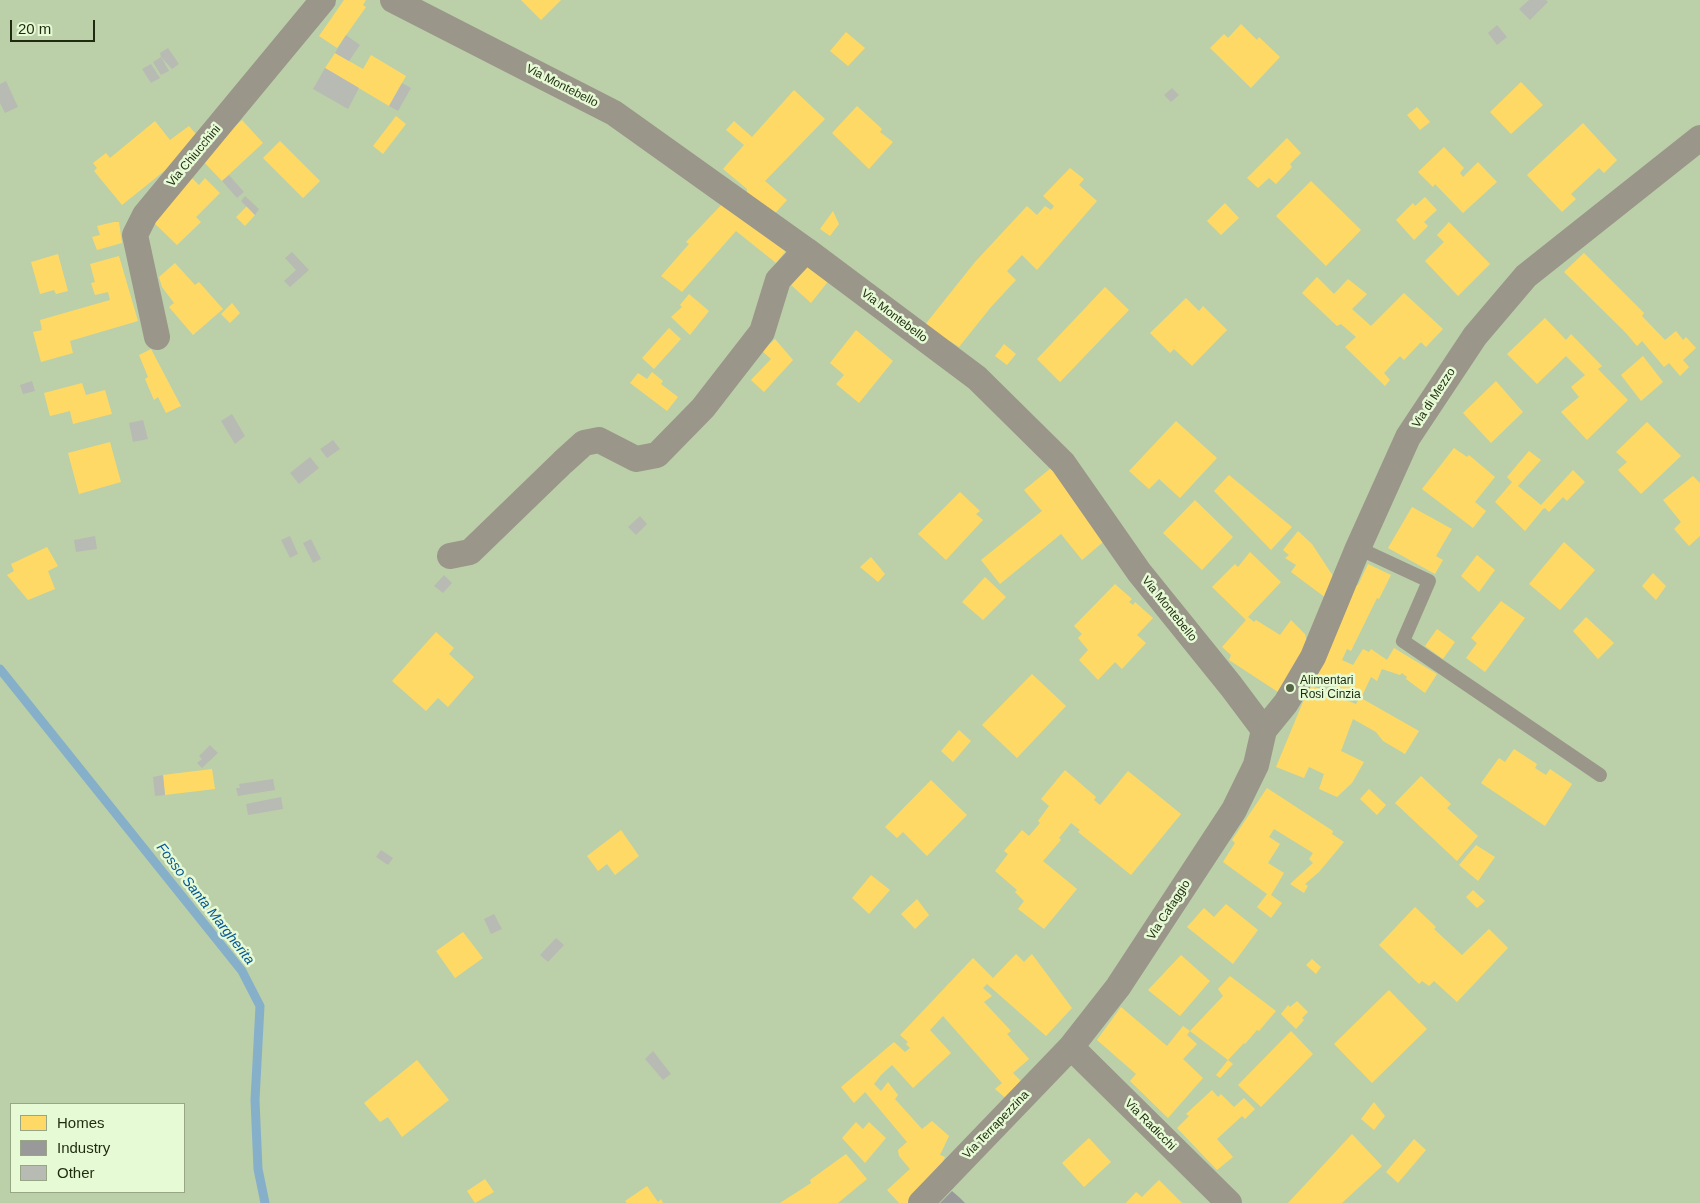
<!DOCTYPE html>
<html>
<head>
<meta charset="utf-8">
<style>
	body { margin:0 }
	#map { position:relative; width:1700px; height:1203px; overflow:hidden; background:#bbd0a8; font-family:Helvetica,sans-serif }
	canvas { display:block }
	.legend { position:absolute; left:10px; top:1103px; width:175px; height:90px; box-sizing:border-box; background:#e7fad6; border:1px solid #97a786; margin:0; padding:6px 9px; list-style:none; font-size:15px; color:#1e2b0f }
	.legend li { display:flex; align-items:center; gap:10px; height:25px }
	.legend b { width:25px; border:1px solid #97a786 }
	.scale { position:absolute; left:10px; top:20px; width:85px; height:22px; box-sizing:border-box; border:2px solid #1e2b0f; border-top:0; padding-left:6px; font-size:15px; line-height:18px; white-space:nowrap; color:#1e2b0f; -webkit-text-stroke:4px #e7fad6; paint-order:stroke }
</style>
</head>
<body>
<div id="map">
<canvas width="1700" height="1203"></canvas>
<ul class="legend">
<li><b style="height:14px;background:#ffd966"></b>Homes</li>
<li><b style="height:14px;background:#999"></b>Industry</li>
<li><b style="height:14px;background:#b8bab4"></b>Other</li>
</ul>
<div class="scale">20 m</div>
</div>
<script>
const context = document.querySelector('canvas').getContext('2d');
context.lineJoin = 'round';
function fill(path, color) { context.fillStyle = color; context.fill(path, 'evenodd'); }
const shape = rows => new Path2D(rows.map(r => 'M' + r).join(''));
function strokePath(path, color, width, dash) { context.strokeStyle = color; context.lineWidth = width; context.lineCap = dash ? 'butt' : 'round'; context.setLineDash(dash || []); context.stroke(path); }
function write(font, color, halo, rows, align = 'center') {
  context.font = font + ' Helvetica,sans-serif'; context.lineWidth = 5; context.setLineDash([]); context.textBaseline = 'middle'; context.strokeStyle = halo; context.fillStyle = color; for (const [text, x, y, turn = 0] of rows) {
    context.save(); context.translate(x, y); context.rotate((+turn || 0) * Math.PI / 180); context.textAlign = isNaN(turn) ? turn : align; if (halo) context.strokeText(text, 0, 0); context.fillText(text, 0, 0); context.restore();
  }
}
fill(shape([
	[344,0,366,0,363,5,366,7,337,48,319,36],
	[521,0,561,0,541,20],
	[1241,24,1257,40,1259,37,1280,57,1251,88,1210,48,1224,34,1228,38],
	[846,32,865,48,848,66,830,51],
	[335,53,363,69,371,55,406,76,389,106,325,68],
	[1521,82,1543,105,1511,134,1490,112],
	[794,90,825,119,765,181,787,200,770,219,747,200,747,189,723,169,744,145,726,130,734,121,752,137],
	[857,106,882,129,880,132,893,142,869,169,832,133],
	[1417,107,1430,122,1420,130,1407,115],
	[396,116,406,124,383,154,373,146],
	[242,120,263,143,222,181,200,158],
	[155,121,170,140,189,126,200,139,183,156,122,205,94,171,97,168,93,163,106,153,110,158],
	[1583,123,1617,160,1604,173,1599,168,1571,194,1576,199,1562,212,1527,175],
	[1287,138,1301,153,1290,164,1292,167,1276,184,1269,178,1258,188,1247,178],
	[280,141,320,181,303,198,263,158],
	[1444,147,1464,168,1460,173,1463,177,1478,162,1497,182,1463,213,1435,184,1433,187,1418,172],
	[1070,168,1084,179,1079,185,1097,201,1037,270,1022,255,1007,271,1016,280,991,307,959,347,950,341,947,345,924,326,975,262,1027,206,1037,215,1045,206,1051,210,1054,206,1043,196],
	[190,176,199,185,205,178,220,193,196,217,201,222,177,245,149,218],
	[1311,181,1361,230,1326,266,1276,216],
	[1425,197,1437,210,1424,222,1428,226,1414,240,1396,220,1413,203,1415,206],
	[725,201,789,247,776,263,736,231,682,292,661,276,689,244,686,242],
	[1225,203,1239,218,1221,235,1207,221],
	[247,206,255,215,245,226,236,217],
	[833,211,839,224,830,236,820,229],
	[114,222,119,222,122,243,97,250,92,237,100,235,97,226],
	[1449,222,1490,264,1458,296,1425,261,1444,242,1437,235],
	[1584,253,1644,313,1642,316,1665,340,1676,331,1683,340,1686,337,1696,348,1683,360,1689,367,1680,376,1669,363,1664,367,1642,341,1637,346,1625,332,1564,272],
	[58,254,68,291,56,294,54,290,40,294,31,262],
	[119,256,138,321,70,341,73,353,41,362,33,332,42,330,40,320,110,300,108,292,95,295,91,283,95,282,90,264],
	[810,262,830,279,811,303,791,285],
	[175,263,195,285,199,282,223,309,193,335,169,307,174,303,162,287,159,277],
	[1317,277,1334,294,1348,279,1367,294,1352,309,1371,326,1404,293,1443,329,1426,347,1421,342,1404,360,1400,356,1384,373,1390,380,1385,386,1345,347,1356,337,1341,324,1337,326,1302,293],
	[1105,287,1129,310,1060,382,1037,359],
	[689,294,709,311,690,335,671,317,682,307,680,305],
	[1186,298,1199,311,1203,306,1227,330,1192,366,1174,349,1170,353,1150,333],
	[232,303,240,313,230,323,221,314],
	[1545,318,1566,340,1571,334,1602,366,1598,369,1628,400,1587,440,1561,412,1579,397,1571,387,1585,375,1566,356,1537,384,1507,354],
	[669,328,681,339,654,369,642,358],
	[856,330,893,361,859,403,836,384,844,375,830,363],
	[775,339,793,360,764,392,751,380,771,359,762,351],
	[1004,344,1016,354,1007,365,995,356],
	[151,349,181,406,166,413,158,397,154,400,145,379,148,377,139,355],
	[1643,356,1663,382,1641,401,1621,375],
	[652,372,663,381,661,384,678,397,667,411,630,383,638,373,647,379],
	[1496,381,1523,412,1491,443,1463,413],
	[82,383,86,395,105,390,112,414,73,424,70,411,50,416,44,393],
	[1176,421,1217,458,1180,498,1159,479,1149,489,1129,471],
	[1647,422,1681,456,1641,494,1618,470,1627,462,1616,452],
	[110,442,121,482,79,494,68,453],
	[1454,448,1467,457,1469,455,1495,477,1475,502,1486,511,1473,528,1422,489],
	[1529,451,1541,460,1518,486,1541,505,1573,470,1585,482,1567,501,1563,497,1549,512,1545,508,1543,509,1525,531,1495,502,1512,482,1507,477],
	[1051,468,1109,537,1082,560,1061,534,1000,584,981,560,1042,511,1024,490],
	[1229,475,1292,527,1271,550,1214,491],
	[1693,476,1700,483,1700,536,1689,546,1674,529,1681,522,1663,500],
	[960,492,980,511,976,514,983,520,946,560,918,534],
	[1195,500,1233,537,1202,570,1163,533],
	[1412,507,1452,529,1436,556,1443,560,1435,574,1388,548],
	[1298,531,1312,544,1335,579,1326,598,1291,572,1296,565,1285,558,1289,555,1283,550],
	[1564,542,1595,570,1560,610,1529,584],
	[47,547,58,566,48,571,55,589,28,600,7,575,14,571,11,564],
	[1250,552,1281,582,1248,617,1254,622,1256,620,1280,635,1291,620,1305,634,1307,642,1281,694,1229,660,1231,655,1222,647,1246,620,1212,587,1235,564,1238,567],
	[1477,555,1495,570,1479,592,1461,576],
	[871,557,885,574,878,582,860,567],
	[1368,564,1391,575,1379,599,1377,598,1351,651,1347,649,1342,660,1353,665,1363,649,1369,652,1371,649,1387,660,1394,648,1437,674,1425,693,1406,679,1407,677,1402,673,1400,675,1382,669,1377,681,1371,677,1361,698,1419,731,1405,754,1383,741,1376,732,1353,719,1341,751,1364,762,1352,783,1337,797,1319,789,1324,774,1309,767,1304,778,1276,767,1310,685,1356,704,1359,698,1312,674,1355,585,1358,585],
	[1653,573,1666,586,1656,600,1642,586],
	[985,577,1006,597,983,620,962,602],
	[1115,584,1132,599,1129,602,1133,605,1135,602,1153,618,1137,635,1146,643,1122,669,1115,662,1098,680,1079,660,1088,650,1078,638,1082,634,1074,626],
	[1501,601,1525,618,1485,672,1466,658,1477,643,1471,638],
	[1586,617,1614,643,1598,659,1573,631],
	[1437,629,1455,642,1443,659,1425,646],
	[436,632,454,648,449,654,474,677,448,707,438,698,426,711,392,681],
	[1032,674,1066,706,1017,758,982,725],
	[959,730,971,741,953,762,941,751],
	[1514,749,1537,764,1535,768,1546,775,1550,769,1572,784,1545,826,1481,783,1499,758,1505,762],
	[212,769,215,789,165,795,163,775],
	[1065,770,1096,797,1094,800,1100,805,1128,771,1181,814,1131,875,1078,832,1080,830,1071,823,1059,838,1061,840,1043,861,1077,889,1044,929,1018,909,1024,901,1015,892,1017,890,995,871,1008,854,1004,851,1022,830,1029,836,1040,823,1038,821,1049,806,1041,799],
	[1421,776,1451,804,1447,808,1478,836,1457,861,1395,803],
	[931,780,967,815,927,856,903,832,897,838,885,827],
	[1267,788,1333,831,1332,834,1344,842,1319,872,1305,884,1308,886,1304,893,1290,884,1313,863,1309,859,1313,853,1274,829,1269,837,1280,844,1268,863,1284,873,1271,895,1282,903,1271,918,1257,907,1267,894,1223,862,1235,843,1232,840],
	[1369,789,1386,805,1377,815,1360,799],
	[621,830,639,856,615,875,607,864,598,871,587,856],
	[1476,845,1495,857,1478,881,1459,865],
	[871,875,890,890,869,914,852,898],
	[1473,890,1485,901,1477,908,1466,897],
	[917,899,929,915,915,929,901,914],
	[1226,904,1258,930,1233,964,1187,927,1204,908,1214,917],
	[1415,907,1436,927,1434,929,1462,955,1489,929,1508,948,1457,1002,1434,981,1429,986,1422,981,1419,984,1379,945],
	[463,932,483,958,455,978,436,951],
	[1016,954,1024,962,1032,954,1072,1008,1046,1036,987,984,983,988,992,996,984,1002,1011,1031,1007,1034,1029,1059,1013,1073,1024,1084,1009,1101,995,1089,1002,1083,943,1016,930,1030,951,1053,913,1088,892,1065,881,1075,874,1084,881,1091,888,1082,898,1095,895,1099,922,1129,932,1121,949,1136,940,1155,945,1157,929,1189,913,1203,899,1203,887,1190,910,1169,899,1156,898,1150,907,1142,865,1092,854,1103,841,1087,894,1042,905,1052,910,1048,906,1044,908,1042,900,1035,973,958,993,978],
	[1181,955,1210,981,1180,1016,1148,990],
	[1312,959,1321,967,1316,974,1306,965],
	[1230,976,1276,1011,1259,1031,1257,1030,1245,1044,1244,1043,1228,1060,1233,1064,1220,1078,1216,1075,1228,1060,1190,1031,1187,1035,1197,1044,1183,1059,1203,1078,1168,1118,1130,1081,1136,1074,1097,1040,1121,1007,1167,1046,1183,1026,1190,1031,1223,996,1218,989],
	[1389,990,1427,1029,1372,1083,1334,1044],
	[1297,1001,1308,1012,1302,1018,1304,1020,1296,1029,1281,1014,1288,1005,1290,1007],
	[1291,1031,1313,1054,1261,1107,1238,1085],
	[417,1060,449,1100,402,1137,388,1117,380,1122,364,1103],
	[1212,1090,1218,1097,1221,1094,1234,1107,1244,1098,1255,1109,1245,1119,1242,1116,1217,1139,1233,1157,1217,1170,1177,1128,1189,1116,1186,1114],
	[1374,1102,1385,1116,1374,1130,1361,1119],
	[856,1122,863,1129,869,1122,886,1138,865,1163,842,1138],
	[1352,1134,1382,1166,1342,1203,1288,1203],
	[1089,1138,1111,1162,1084,1187,1062,1163],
	[1414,1139,1426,1150,1398,1183,1386,1172],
	[846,1154,867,1179,838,1203,780,1203,811,1183,810,1180],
	[485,1179,494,1192,475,1203,467,1191],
	[1159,1180,1182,1203,1126,1203,1136,1192,1142,1197],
	[647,1186,658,1202,661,1199,663,1203,627,1203,625,1201]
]), '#ffd966');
fill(shape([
	[952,1191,960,1198,965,1203,940,1203]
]), '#999');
strokePath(shape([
	[0,669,242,971,260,1006,255,1100,258,1169,265,1203]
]), '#86b0ca', 9);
fill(shape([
	[1529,0,1546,0,1548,2,1530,20,1519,9],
	[1497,25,1507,37,1497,45,1488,33],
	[346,35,360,45,349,61,335,53],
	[168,48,179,64,172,69,161,57,160,53],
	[161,57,169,71,161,75,153,62],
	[151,64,160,78,151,83,142,69],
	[325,68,359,88,348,109,313,89],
	[6,81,18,107,5,113,0,103,0,84],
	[402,83,411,88,398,111,389,106],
	[1172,88,1179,95,1171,102,1164,95],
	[229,175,244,192,237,198,222,181],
	[245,196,259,209,255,215,241,201],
	[292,252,309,270,290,287,284,281,296,270,285,258],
	[32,381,35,391,23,394,20,385],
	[232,414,245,436,235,444,221,421],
	[143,420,148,439,133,442,129,423],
	[333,440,340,449,327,458,320,449],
	[310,457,319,468,299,484,290,473],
	[640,516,647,524,636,535,628,527],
	[95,536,97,549,76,552,74,540],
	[290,536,298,554,290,558,281,540],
	[311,539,321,559,313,563,303,543],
	[444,575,452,583,443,593,434,586],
	[210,745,218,753,202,768,197,763,202,759,199,756],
	[163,775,165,795,155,796,153,777],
	[273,779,275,790,238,796,236,788,240,788,239,784],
	[281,797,283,809,248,815,246,804],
	[381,850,393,858,388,865,376,857],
	[494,914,502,929,491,934,484,919],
	[556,938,564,945,548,962,540,955],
	[653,1051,671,1074,663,1080,645,1059]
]), '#b8bab4');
strokePath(shape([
	[1358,548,1429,581,1403,641,1600,775]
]), '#9a9689', 14);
strokePath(shape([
	[393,0,614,113,806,250,977,378,1063,463,1139,572,1231,686,1264,730,1256,765,1234,810,1118,987,1071,1047,921,1203],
	[157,337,135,235,145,215,323,0],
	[450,556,470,552,563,462,584,443,599,440,636,459,657,455,703,408,762,332,778,280,806,250],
	[1264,730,1286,703,1313,657,1358,548,1408,437,1475,336,1526,276,1700,138],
	[1071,1047,1229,1203]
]), '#9a9689', 26);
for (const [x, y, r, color] of [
	[1290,688,5,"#556545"]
]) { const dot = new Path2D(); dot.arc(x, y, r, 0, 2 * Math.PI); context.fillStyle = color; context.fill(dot); strokePath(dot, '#e7fad6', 2); }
write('12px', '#1e2b0f', '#e7fad6', [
	["Via Montebello",562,86,27],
	["Via Chiucchini",194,156,-50],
	["Via Montebello",894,316,37],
	["Via di Mezzo",1434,398,-57],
	["Via Montebello",1169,609,51],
	["Via Cafaggio",1169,910,-57],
	["Via Terrapezzina",996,1125,-46],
	["Via Radicchi",1150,1125,45]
]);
write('12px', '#1e2b0f', '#e7fad6', [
	["Alimentari",1300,681],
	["Rosi Cinzia",1300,695]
], 'left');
write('italic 14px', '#045697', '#e7fad6', [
	["Fosso Santa Margherita",205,904,52]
]);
</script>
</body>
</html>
